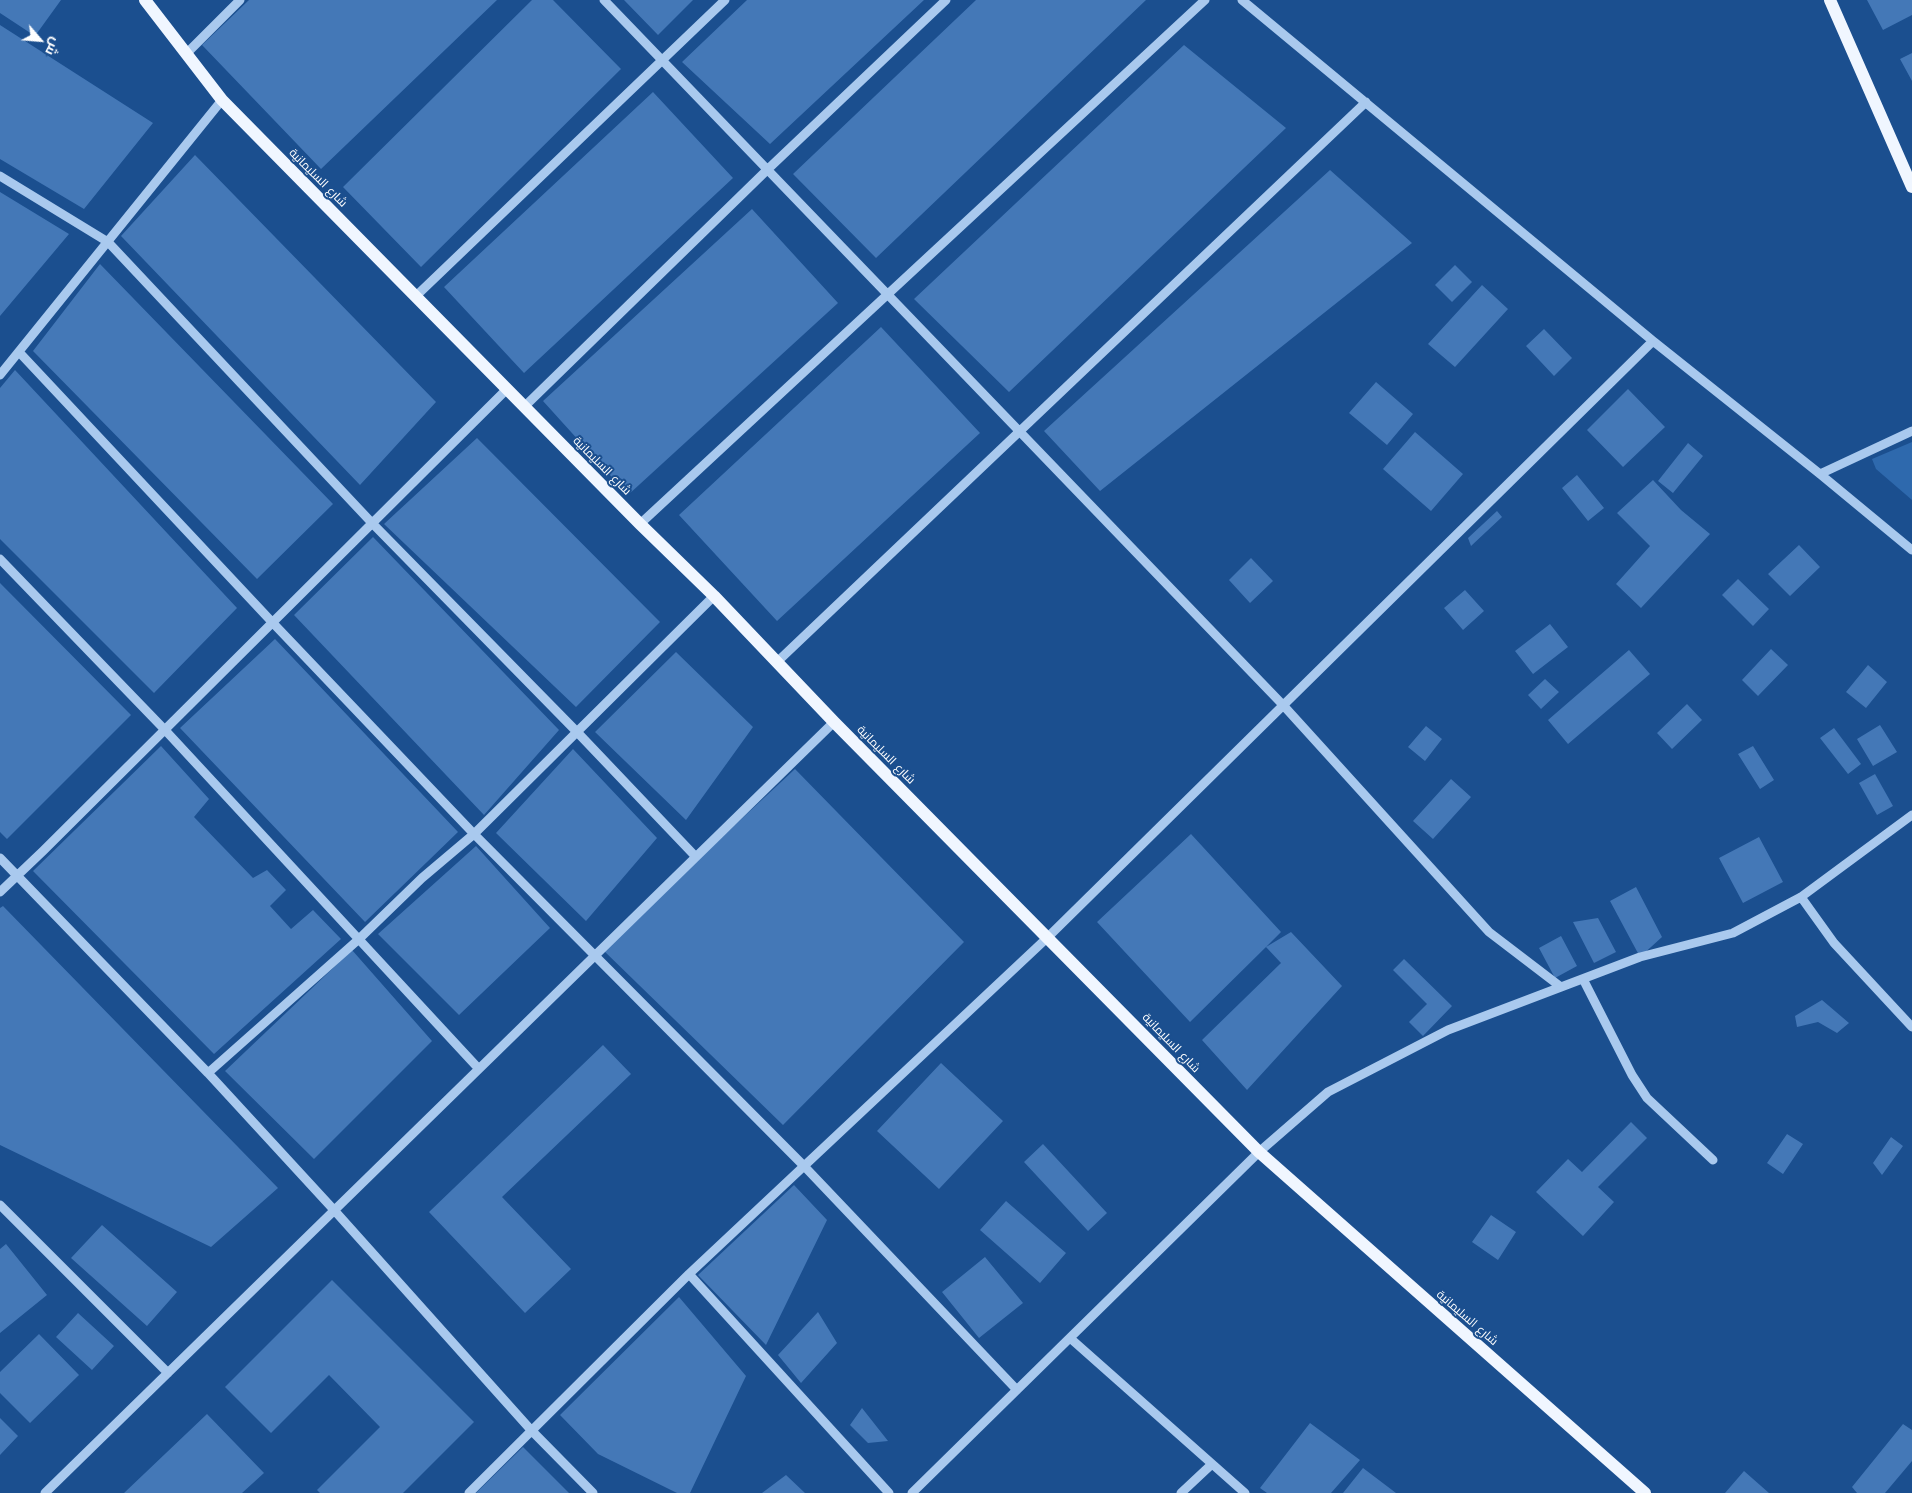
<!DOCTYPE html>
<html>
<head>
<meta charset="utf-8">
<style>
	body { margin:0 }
	#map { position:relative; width:1912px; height:1493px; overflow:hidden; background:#1b4f8f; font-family:"Work Sans",Cairo,sans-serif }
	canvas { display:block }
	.north { position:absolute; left:15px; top:15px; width:50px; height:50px; -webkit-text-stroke:4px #1b4f8f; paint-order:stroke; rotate:117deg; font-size:14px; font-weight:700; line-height:20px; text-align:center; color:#fff }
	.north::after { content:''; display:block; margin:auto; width:18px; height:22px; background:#fff; clip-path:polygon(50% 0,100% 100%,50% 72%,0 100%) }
</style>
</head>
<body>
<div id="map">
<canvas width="1912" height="1493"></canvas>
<div class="north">ش</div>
</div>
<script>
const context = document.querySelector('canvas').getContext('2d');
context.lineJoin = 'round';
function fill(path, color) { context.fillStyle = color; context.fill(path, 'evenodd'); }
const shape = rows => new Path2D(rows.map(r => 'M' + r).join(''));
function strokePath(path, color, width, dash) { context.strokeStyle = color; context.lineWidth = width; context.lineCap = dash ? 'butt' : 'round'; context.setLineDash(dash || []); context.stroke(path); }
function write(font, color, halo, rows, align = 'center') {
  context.font = font + ' "Work Sans",Cairo,sans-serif'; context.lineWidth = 4; context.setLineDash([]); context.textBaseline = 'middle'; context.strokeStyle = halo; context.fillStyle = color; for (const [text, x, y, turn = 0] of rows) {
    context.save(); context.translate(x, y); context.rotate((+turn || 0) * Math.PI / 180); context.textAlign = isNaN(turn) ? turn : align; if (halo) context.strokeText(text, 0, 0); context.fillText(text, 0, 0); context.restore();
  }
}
fill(shape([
	[1912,442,1912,500,1876,469,1872,459]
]), '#2e69ad');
fill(shape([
	[0,0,61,0,35,36,0,13],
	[249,0,497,0,321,169,202,45],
	[532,0,553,0,621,69,421,267,343,187],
	[624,0,693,0,658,35],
	[747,0,924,0,770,144,682,62],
	[976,0,1146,0,876,258,793,174],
	[1867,0,1912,0,1912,15,1883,30],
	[0,25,153,123,84,209,0,159],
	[1184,45,1286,128,1009,392,914,299],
	[1912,53,1912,81,1900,59],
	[653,92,733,178,524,373,444,287],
	[195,155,436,402,360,485,121,236],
	[1330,170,1412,243,1100,491,1044,431],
	[0,192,69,234,0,316],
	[752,209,838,303,628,495,543,401],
	[100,264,333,504,257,579,33,351],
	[1455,265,1472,282,1452,302,1435,285],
	[1482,285,1508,309,1455,367,1428,344],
	[881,327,980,433,777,621,679,515],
	[1544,329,1572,358,1554,376,1526,346],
	[15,370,237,608,154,693,0,539,0,388],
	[1376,382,1413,414,1387,445,1349,413],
	[1628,389,1665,427,1623,467,1587,430],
	[1415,432,1463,474,1431,511,1383,469],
	[477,438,660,622,576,707,384,524],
	[1688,443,1703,456,1673,493,1658,481],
	[1577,475,1604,508,1588,521,1562,488],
	[1653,480,1681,510,1710,534,1641,608,1616,584,1650,546,1617,513],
	[1497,511,1502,517,1471,546,1468,538],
	[373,537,559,730,484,815,294,615],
	[1799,545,1820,567,1790,596,1768,574],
	[1251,558,1273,581,1250,603,1229,580],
	[1738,579,1769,609,1753,626,1722,595],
	[0,583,131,715,7,839,0,832],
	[1465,590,1484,611,1463,630,1444,608],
	[1550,624,1568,647,1533,674,1515,651],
	[275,639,458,832,365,922,180,728],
	[1771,649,1788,665,1758,696,1742,680],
	[1629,650,1650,674,1568,744,1548,720],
	[676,652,753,727,686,820,595,732],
	[1868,665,1887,682,1866,708,1846,692],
	[1545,679,1559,692,1541,709,1528,695],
	[1687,704,1702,720,1672,749,1657,733],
	[1880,725,1897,752,1873,766,1857,739],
	[1426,726,1442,739,1425,761,1408,747],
	[1834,728,1861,764,1848,774,1820,738],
	[161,746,209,799,194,817,253,878,267,870,286,890,270,906,291,929,313,910,341,939,214,1054,33,871],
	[1753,746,1774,780,1760,789,1738,754],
	[573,749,657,838,586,921,496,833],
	[795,769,964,942,783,1125,602,949],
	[1875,774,1893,806,1877,815,1859,783],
	[1451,779,1471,797,1433,839,1413,821],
	[1191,834,1281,932,1266,947,1291,932,1342,986,1247,1090,1202,1040,1281,963,1266,947,1190,1022,1097,922],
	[1759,837,1783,882,1743,903,1719,858],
	[476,846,550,928,459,1015,378,934],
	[1636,887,1662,937,1640,957,1610,901],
	[3,906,278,1188,211,1247,0,1145,0,908],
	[1598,918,1616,952,1594,963,1573,922],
	[1561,936,1577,966,1555,978,1539,948],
	[352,950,432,1041,314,1159,225,1071],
	[1404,959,1452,1006,1423,1036,1409,1022,1427,1004,1393,970],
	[1822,1000,1849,1023,1837,1033,1818,1022,1797,1027,1795,1016],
	[603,1045,631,1074,502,1197,571,1269,525,1313,429,1212],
	[941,1063,1003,1121,939,1189,877,1131],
	[1631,1122,1647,1138,1598,1187,1614,1202,1583,1236,1536,1192,1568,1159,1582,1172],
	[1787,1134,1803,1144,1783,1174,1767,1163],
	[1891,1137,1903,1146,1882,1175,1873,1163],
	[1043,1144,1107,1213,1088,1231,1024,1162],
	[794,1185,827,1220,766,1345,698,1275],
	[1006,1201,1066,1253,1040,1283,980,1230],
	[1491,1215,1516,1232,1498,1260,1472,1242],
	[102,1225,177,1292,147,1326,71,1258],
	[6,1244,47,1295,0,1333,0,1249],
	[985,1257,1023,1303,979,1338,942,1292],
	[332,1280,474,1422,403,1493,320,1493,317,1490,380,1427,329,1375,271,1433,225,1387],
	[679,1297,746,1376,690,1493,677,1493,598,1454,560,1415],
	[818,1312,837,1343,801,1383,778,1355],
	[78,1313,114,1346,92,1370,56,1337],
	[39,1334,79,1375,30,1423,0,1393,0,1372],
	[862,1408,888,1441,868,1443,850,1425],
	[207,1414,264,1473,242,1493,124,1493],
	[0,1418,18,1436,0,1455],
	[1310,1423,1360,1460,1331,1493,1267,1493,1260,1488],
	[1903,1424,1912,1430,1912,1461,1885,1493,1857,1493,1852,1487],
	[523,1447,569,1493,476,1493],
	[1363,1468,1396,1493,1343,1493],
	[1744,1471,1769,1493,1725,1493],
	[786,1475,805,1493,762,1493]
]), '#4478b7');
strokePath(shape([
	[604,0,1283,705,1489,932,1561,987],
	[1242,0,1653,341,1820,474,1912,550],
	[186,54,240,0],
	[0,176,108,242,372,523,578,733,696,857],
	[416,296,725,0],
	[19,352,272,622,474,834,804,1166,1017,1390],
	[0,375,222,100],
	[524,407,767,170,946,0],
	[1820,474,1912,431],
	[640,524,1205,0],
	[0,559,165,730,479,1069],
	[777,662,1366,102],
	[0,858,208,1073,334,1210,531,1430,593,1493],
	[0,892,43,851,507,389],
	[1801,897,1834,943,1912,1027],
	[1583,979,1632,1075,1647,1098,1713,1160],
	[208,1073,359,939,422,878,474,834,714,596],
	[0,1205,168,1373],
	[689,1274,889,1493],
	[1070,1338,1245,1493],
	[45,1493,834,722],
	[469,1493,689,1274,1048,937,1653,341],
	[912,1493,1259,1152,1328,1092,1448,1030,1640,957,1733,933,1801,897,1912,815],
	[1181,1493,1212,1464]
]), '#a9c9ee', 9);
strokePath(shape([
	[145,0,222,100,640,524,714,596,834,722,1259,1152,1645,1493],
	[1830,0,1912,187]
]), '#f0f6ff', 12);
write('12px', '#fff', '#1b4f8f', [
	["شارع السليمانية",318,178,45],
	["شارع السليمانية",602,466,45],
	["شارع السليمانية",886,755,45],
	["شارع السليمانية",1171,1043,46],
	["شارع السليمانية",1467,1318,41]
]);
</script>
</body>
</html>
